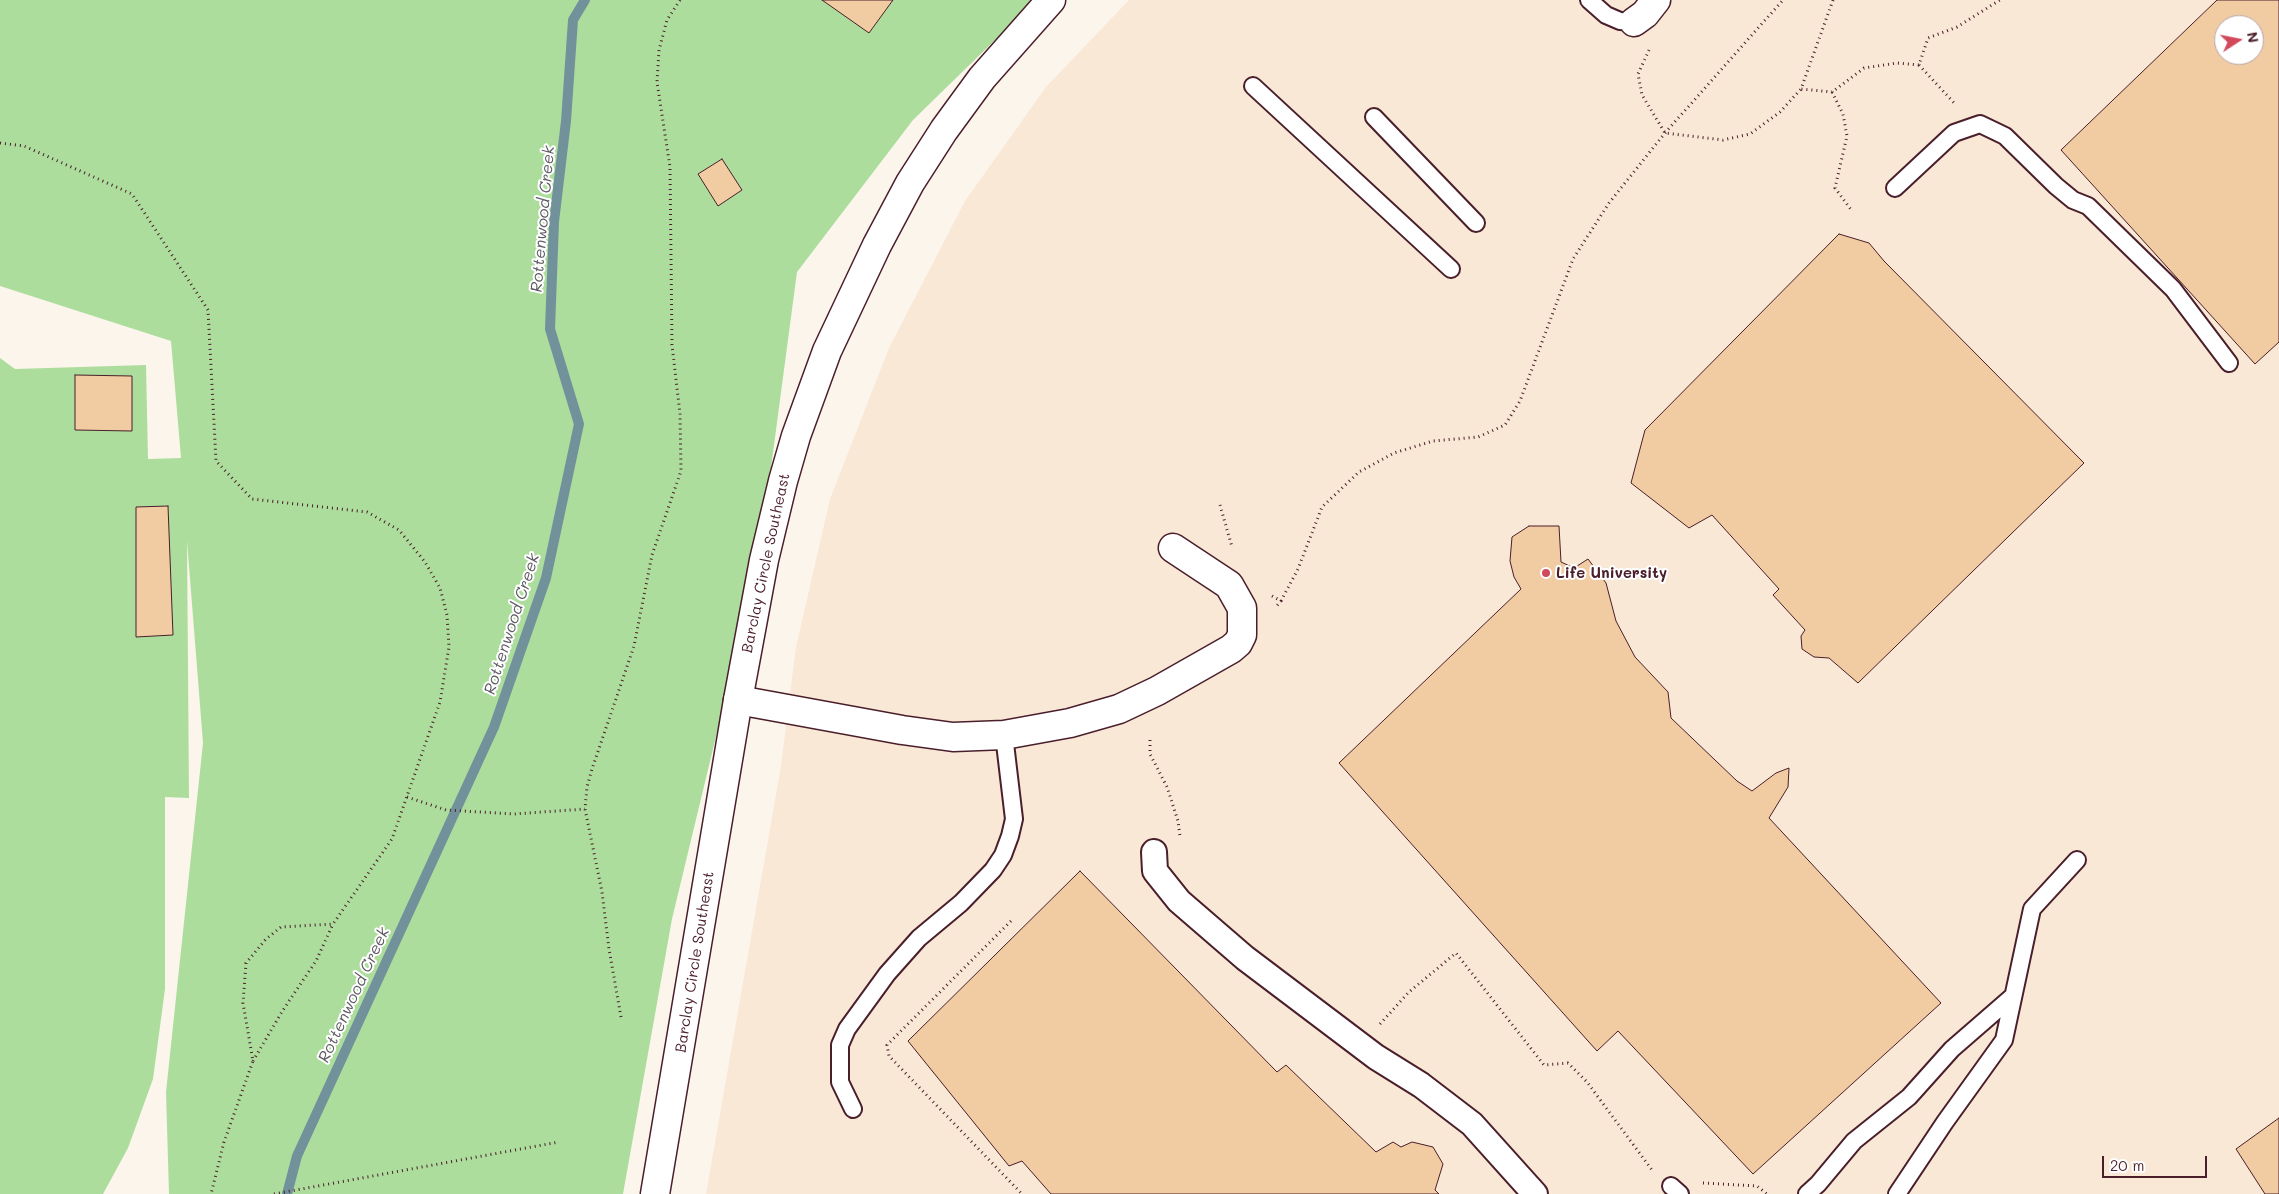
<!DOCTYPE html>
<html>
<head>
<meta charset="utf-8">
<style>
	body { margin:0 }
	#map { position:relative; width:2279px; height:1194px; overflow:hidden; background:#fcf5ec; font-family:Mali,sans-serif }
	canvas { display:block }
	.north { position:absolute; left:2214px; top:15px; width:50px; height:50px; box-sizing:border-box; background:#fff; border:1px solid #b7a5aa; border-radius:50%; rotate:79deg; font-size:14px; font-weight:700; line-height:20px; text-align:center; color:#4a1f2b }
	.north::after { content:''; display:block; margin:auto; width:18px; height:22px; background:#d1495b; clip-path:polygon(50% 0,100% 100%,50% 72%,0 100%) }
	.scale { position:absolute; left:2102px; top:1156px; width:105px; height:22px; box-sizing:border-box; border:2px solid #4a1f2b; border-top:0; padding-left:6px; font-size:15px; line-height:18px; white-space:nowrap; color:#4a1f2b; -webkit-text-stroke:4px #fff; paint-order:stroke }
</style>
</head>
<body>
<div id="map">
<canvas width="2279" height="1194"></canvas>
<div class="north">N</div>
<div class="scale">20 m</div>
</div>
<script>
const context = document.querySelector('canvas').getContext('2d');
context.lineJoin = 'round';
function fill(path, color) { context.fillStyle = color; context.fill(path, 'evenodd'); }
const shape = rows => new Path2D(rows.map(r => 'M' + r).join(''));
function strokePath(path, color, width, dash) { context.strokeStyle = color; context.lineWidth = width; context.lineCap = dash ? 'butt' : 'round'; context.setLineDash(dash || []); context.stroke(path); }
function write(font, color, halo, rows, align = 'center') {
  context.font = font + ' Mali,sans-serif'; context.lineWidth = 4; context.setLineDash([]); context.textBaseline = 'middle'; context.strokeStyle = halo; context.fillStyle = color; for (const [text, x, y, turn = 0] of rows) {
    context.save(); context.translate(x, y); context.rotate((+turn || 0) * Math.PI / 180); context.textAlign = isNaN(turn) ? turn : align; if (halo) context.strokeText(text, 0, 0); context.fillText(text, 0, 0); context.restore();
  }
}
fill(shape([
	[1129,0,2279,0,2279,1194,706,1194,781,766,796,647,830,499,889,348,965,201,1046,87],
	[2224,25,2254,25,2254,55,2224,55]
]), '#f9e8d6');
fill(shape([
	[0,0,1036,0,913,120,797,272,759,558,672,919,623,1194,169,1194,166,1092,203,743,187,541,189,798,165,797,165,989,153,1079,128,1148,103,1194,0,1194,0,358,15,369,146,365,148,459,181,458,171,341,0,286]
]), '#addd9d');
strokePath(shape([
	[287,1194,297,1156,494,727,546,578,579,424,550,329,554,222,566,121,573,20,585,0]
]), '#72929b', 10);
const building = shape([
	[822,0,893,0,869,33,822,0],
	[2217,0,2279,0,2279,342,2255,364,2061,150,2217,0],
	[2224,25,2254,25,2254,55,2224,55,2224,25],
	[722,159,742,190,718,206,698,174,722,159],
	[1839,234,1869,243,1884,261,2084,463,1858,683,1829,658,1814,657,1802,649,1801,636,1805,630,1773,595,1779,589,1712,515,1689,528,1631,483,1645,430,1839,234],
	[75,375,132,376,132,431,75,430,75,375],
	[168,506,173,635,136,637,136,507,168,506],
	[1529,526,1559,526,1561,562,1574,568,1588,559,1606,583,1616,621,1635,657,1668,692,1671,718,1737,781,1752,791,1776,773,1789,768,1788,787,1769,818,1941,1003,1753,1174,1618,1031,1597,1051,1339,763,1521,589,1514,577,1510,561,1512,537,1529,526],
	[1080,871,1277,1072,1286,1065,1376,1152,1393,1142,1401,1147,1412,1142,1433,1147,1443,1164,1435,1190,1439,1194,1051,1194,1022,1161,1009,1166,908,1041,1080,871],
	[2279,1118,2279,1194,2265,1194,2236,1149,2279,1118]
]);
fill(building, '#f1cba1');
strokePath(building, '#4a1f2b', 1);
const service = shape([
	[1589,0,1606,15,1620,21,1634,22],
	[1253,86,1451,269],
	[1374,117,1476,223],
	[1895,188,1954,133,1980,124,2005,136,2056,186,2073,200,2088,206,2173,289,2229,363],
	[853,1109,840,1082,840,1045,847,1029,887,974,919,938,961,903,993,870,1003,855,1010,836,1014,819,1004,735],
	[1671,1186,1680,1194],
	[1807,1194,1818,1184,1854,1141,1909,1097,1952,1049,2013,996],
	[1897,1194,1945,1122,2004,1040,2032,909,2077,860]
]);
const pedestrian = shape([
	[1154,852,1155,871,1179,901,1245,958,1376,1057,1421,1085,1472,1124,1535,1194]
]);
const minor = shape([
	[1634,22,1645,14,1656,0],
	[738,700,902,730,953,737,1004,735,1070,723,1119,709,1157,691,1231,649,1238,643,1242,635,1242,608,1229,585,1173,548]
]);
const tertiary = shape([
	[655,1194,738,700,764,560,783,481,796,436,827,351,877,245,910,183,944,130,982,78,1051,0]
]);
strokePath(service, '#4a1f2b', 20);
strokePath(pedestrian, '#4a1f2b', 28);
strokePath(minor, '#4a1f2b', 31);
strokePath(tertiary, '#4a1f2b', 31);
strokePath(shape([
	[1833,0,1801,89,1832,92,1864,68,1897,63,1919,65,1928,38,1957,27,2000,0],
	[1649,50,1638,74,1642,95,1665,133,1723,140,1750,134,1780,112,1801,89],
	[1919,65,1956,105],
	[1832,92,1843,114,1847,136,1835,188,1852,211],
	[0,143,24,146,132,194,208,310,216,461,252,499,367,512,399,530,425,562,440,588,447,615,449,647,440,702,392,839,333,924,281,927,266,939,246,963,243,1003,253,1061,224,1142,211,1194],
	[1220,505,1232,547],
	[1272,596,1281,601,1275,608],
	[1281,601,1298,569,1322,507,1359,472,1394,453,1433,441,1478,437,1505,425,1520,401,1573,259,1609,203,1665,133,1783,0],
	[1150,740,1150,754,1167,787,1178,821,1180,836],
	[407,797,446,810,514,814,585,809],
	[1011,921,887,1045,889,1056,1022,1194],
	[621,1017,609,949,602,892,585,809,587,787,592,769,634,646,652,555,681,471,680,414,672,345,670,167,657,82,659,50,667,20,680,0],
	[1380,1024,1409,992,1456,953,1544,1065,1568,1063,1587,1082,1652,1170],
	[253,1061,283,1010,316,961,333,924],
	[1703,1183,1757,1186,1767,1194],
	[274,1194,559,1142]
]), '#4a1f2b', 3, [1, 4]);
strokePath(service, '#fff', 16);
strokePath(pedestrian, '#fff', 24);
strokePath(minor, '#fff', 28);
strokePath(tertiary, '#fff', 28);
for (const [x, y, r, color] of [
	[1546,573,5,"#d1495b"]
]) { const dot = new Path2D(); dot.arc(x, y, r, 0, 2 * Math.PI); context.fillStyle = color; context.fill(dot); strokePath(dot, '#fff', 2); }
write('15px', '#4a1f2b', '#fff', [
	["Barclay Circle Southeast",766,563,-78],
	["Barclay Circle Southeast",695,962,-81]
]);
write('bold 15px', '#4a1f2b', '#fff', [
	["Life University",1556,573]
], 'left');
write('italic 16px', '#5e5963', '#fff', [
	["Rottenwood Creek",543,219,-85],
	["Rottenwood Creek",512,624,-72],
	["Rottenwood Creek",354,995,-65]
]);
</script>
</body>
</html>
